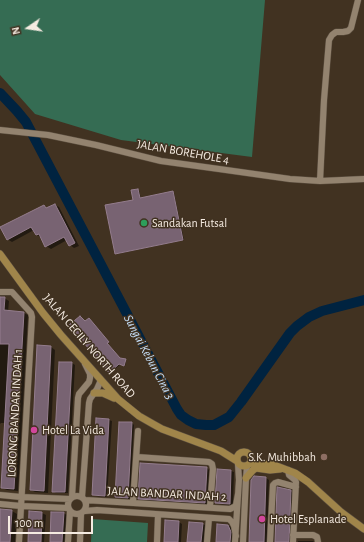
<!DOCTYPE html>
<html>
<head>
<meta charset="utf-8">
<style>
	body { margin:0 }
	#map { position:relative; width:364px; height:542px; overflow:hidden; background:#413221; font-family:"Alegreya Sans",sans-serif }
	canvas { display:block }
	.north { position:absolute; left:8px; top:8px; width:40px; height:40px; -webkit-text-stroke:3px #413221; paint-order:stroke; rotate:257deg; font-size:11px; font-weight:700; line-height:16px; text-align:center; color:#f5ebe1 }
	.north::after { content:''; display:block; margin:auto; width:14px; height:18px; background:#f5ebe1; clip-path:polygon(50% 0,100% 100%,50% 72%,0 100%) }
	.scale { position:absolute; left:8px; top:516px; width:85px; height:18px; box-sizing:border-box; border:2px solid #f5ebe1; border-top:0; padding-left:5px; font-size:12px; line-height:14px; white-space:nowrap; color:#f5ebe1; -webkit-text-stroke:3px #413221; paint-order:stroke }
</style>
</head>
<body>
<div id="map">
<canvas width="364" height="542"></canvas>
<div class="north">N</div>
<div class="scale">100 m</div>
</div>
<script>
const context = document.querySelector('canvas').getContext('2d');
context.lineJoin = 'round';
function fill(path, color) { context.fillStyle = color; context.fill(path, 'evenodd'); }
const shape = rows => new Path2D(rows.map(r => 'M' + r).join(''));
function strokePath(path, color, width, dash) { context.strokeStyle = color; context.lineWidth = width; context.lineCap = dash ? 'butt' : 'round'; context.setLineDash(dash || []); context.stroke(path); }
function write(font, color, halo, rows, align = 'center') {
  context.font = font + ' "Alegreya Sans",sans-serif'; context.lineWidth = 3; context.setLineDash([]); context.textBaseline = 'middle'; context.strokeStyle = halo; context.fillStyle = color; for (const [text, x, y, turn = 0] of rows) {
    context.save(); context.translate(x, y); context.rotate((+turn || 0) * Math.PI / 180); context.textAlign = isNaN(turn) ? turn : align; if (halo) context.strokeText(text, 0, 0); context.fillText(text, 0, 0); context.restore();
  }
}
fill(shape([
	[0,0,265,0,252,157,121,140,35,114,0,75],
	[92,519,148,523,147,542,91,542]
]), '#356c53');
fill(shape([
	[138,190,139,190,141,199,173,192,174,193,184,240,117,254,116,254,134,200,132,191],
	[55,205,59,207,79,246,74,248,70,245,67,240,51,249,46,246,42,238,37,235,34,230,12,242,7,239,44,206,48,208],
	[0,298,4,298,9,301,8,312,24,313,28,315,18,491,7,490,2,488,6,423,1,423,0,424],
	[89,319,109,342,108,344,120,359,126,361,125,366,121,364,110,373,109,372,85,322],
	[51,347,55,350,48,493,35,492,31,490],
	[60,363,72,363,75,365,68,493,56,493,53,491],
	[109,420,112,421,107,497,96,496,93,494],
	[132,423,134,425,130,499,119,498,116,496],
	[207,468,209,470,208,504,142,500,139,498],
	[231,471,234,472,233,505,219,504,216,503],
	[254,477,266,478,269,480,267,542,250,542],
	[290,491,295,494,293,542,275,542],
	[0,510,12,511,17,514,15,542,0,542],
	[42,513,46,515,44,542,29,542],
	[63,513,67,515,66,542,51,542],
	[166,521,179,522,182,524,181,542,165,542],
	[202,524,205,525,204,542,188,542],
	[228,525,231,527,233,534,233,542,217,542],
	[298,541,313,541,314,542,298,542]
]), '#0007');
strokePath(shape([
	[0,93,17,111,26,122,177,409,181,415,188,420,196,424,206,425,214,425,229,417,241,402,290,333,297,326,309,317,322,311,364,300]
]), '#002340', 10);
const building = shape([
	[138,189,140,198,173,191,183,240,115,254,105,205,133,200,131,190,138,189],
	[55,204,75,243,69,246,64,237,45,247,39,234,36,235,31,227,7,240,0,227,44,205,46,208,55,204],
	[0,297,5,297,4,310,24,312,14,489,1,488,9,344,0,344,0,297],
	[80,316,85,321,89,318,109,342,107,343,120,358,126,359,124,366,119,364,109,373,69,325,80,316],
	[37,345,51,346,44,491,30,490,37,345],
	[59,362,72,362,65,492,52,492,59,362],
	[96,418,109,419,105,496,92,495,96,418],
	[119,422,132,422,128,498,115,497,119,422],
	[140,463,207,467,205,503,138,499,140,463],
	[217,469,231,470,230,504,215,503,217,469],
	[254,476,266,477,264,542,249,542,251,480,254,476],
	[277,487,291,490,289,542,275,542,277,487],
	[0,509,12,510,10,542,0,542,0,509],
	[29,511,42,512,41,542,28,542,29,511],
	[51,512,64,512,62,542,50,542,51,512],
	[165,520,179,521,178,542,164,542,165,520],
	[189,522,203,523,201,542,187,542,189,522],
	[217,524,228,525,231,532,230,542,216,542,217,524]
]);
fill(building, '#786372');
strokePath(building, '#947d8d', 1);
const minor = shape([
	[0,130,48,135,96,145,161,161,219,169,290,179,320,181,364,179],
	[320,181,324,100,329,40,332,35,336,32,343,32,348,31,351,28,358,0],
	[0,292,12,292,31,313,32,317,19,542],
	[137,457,209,462,212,464,213,469,210,507],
	[288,470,289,475,295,480,296,482,293,542],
	[0,495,21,497,70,499],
	'68 505a9 9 0 1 1 18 0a9 9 0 1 1-18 0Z',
	[72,497,78,398,79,394,89,382,90,378,90,374,85,364],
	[82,497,89,403,90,399,97,389,101,380],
	[85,500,230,509,234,507,236,505,238,494],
	[133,502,138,431],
	[0,504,21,506,68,508],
	[85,511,97,510,229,519,232,522,234,526,236,536],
	[293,535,313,535,317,537,318,542],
	[68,542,70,511],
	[80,542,81,514],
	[157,542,158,515],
	[207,542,209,518],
	[235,542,239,480,238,464],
	[243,542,246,478,247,466],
	[270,542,273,485,275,483,278,482,296,487]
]);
const major = shape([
	[0,254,43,313,61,335,118,399,139,416,153,424,162,429,221,451,237,461],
	[94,393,103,393,114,398],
	'237 459a7 7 0 1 1 14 0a7 7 0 1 1-14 0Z',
	[251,463,274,465,295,473,308,482,341,512,364,529],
	[246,478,253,470,256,468,270,470,280,469]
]);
strokePath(minor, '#5d5041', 7);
strokePath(major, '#5d5041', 8);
strokePath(minor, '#93836f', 6);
strokePath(major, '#a0854a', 7);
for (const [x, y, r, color] of [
	[144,223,4,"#2e9e5b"],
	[34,430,4,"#d1479c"],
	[324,457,4,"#8d6e63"],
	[262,519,4,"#d1479c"]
]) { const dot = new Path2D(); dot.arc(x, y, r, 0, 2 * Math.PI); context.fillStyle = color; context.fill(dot); strokePath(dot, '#413221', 1.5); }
write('12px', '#f5ebe1', '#413221', [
	["JALAN BOREHOLE 4",183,152,10],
	["JALAN CECILY NORTH ROAD",89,346,49],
	["LORONG BANDAR INDAH 1",15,413,-87],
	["JALAN BANDAR INDAH 2",167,494,3]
]);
write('12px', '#f5ebe1', '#413221', [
	["Sandakan Futsal",152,223],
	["Hotel La Vida",42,430],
	["S.K. Muhibbah",316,457,"right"],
	["Hotel Esplanade",270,519]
], 'left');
write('italic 13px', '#c5dff9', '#413221', [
	["Sungai Kebun Cina 3",149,357,62]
]);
</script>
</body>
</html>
